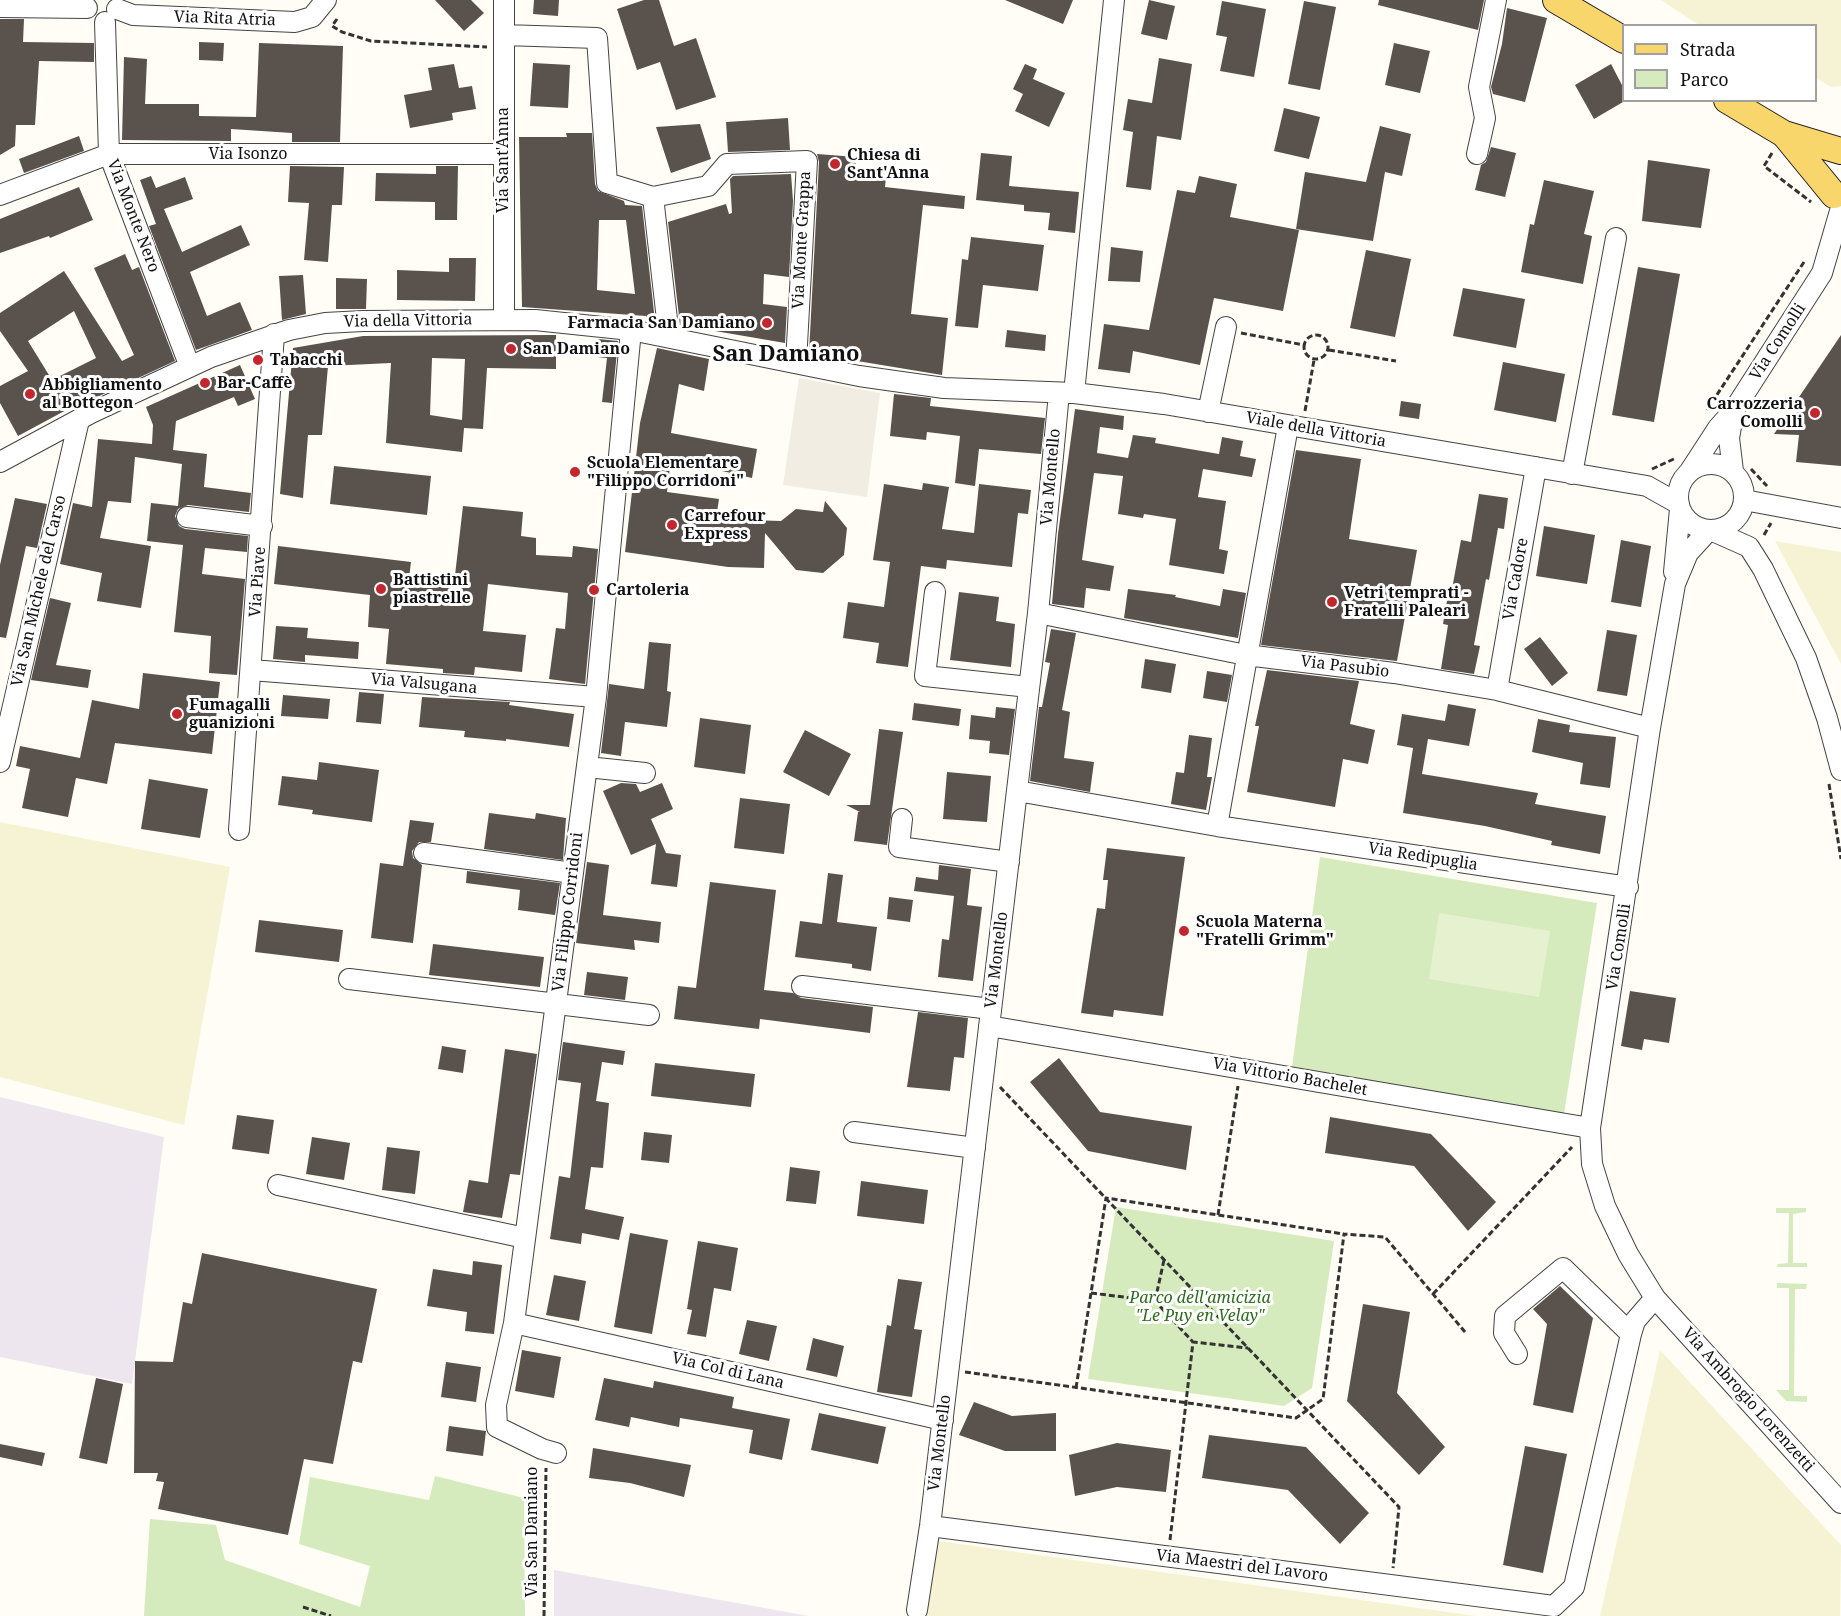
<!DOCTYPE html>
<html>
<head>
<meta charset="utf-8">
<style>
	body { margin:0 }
	#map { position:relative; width:1841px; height:1616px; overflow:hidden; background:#fffdf5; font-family:"Noto Serif",serif }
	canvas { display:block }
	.legend { position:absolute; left:1622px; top:24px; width:195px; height:78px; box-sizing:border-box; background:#fff; border:2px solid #a0a0a0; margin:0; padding:8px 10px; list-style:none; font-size:18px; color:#111 }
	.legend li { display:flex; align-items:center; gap:12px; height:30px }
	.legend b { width:30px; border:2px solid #a0a0a0 }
</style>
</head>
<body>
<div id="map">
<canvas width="1841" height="1616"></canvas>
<ul class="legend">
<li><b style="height:8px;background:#f9d66b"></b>Strada</li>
<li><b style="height:16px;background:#d5ebbd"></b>Parco</li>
</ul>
</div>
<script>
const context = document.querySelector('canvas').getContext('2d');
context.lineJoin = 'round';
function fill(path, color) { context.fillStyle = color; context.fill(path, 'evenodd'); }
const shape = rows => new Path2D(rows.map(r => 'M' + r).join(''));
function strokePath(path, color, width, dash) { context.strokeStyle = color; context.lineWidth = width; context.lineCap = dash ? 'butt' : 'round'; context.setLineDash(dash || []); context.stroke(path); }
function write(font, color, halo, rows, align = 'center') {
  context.font = font + ' "Noto Serif",serif'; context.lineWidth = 6; context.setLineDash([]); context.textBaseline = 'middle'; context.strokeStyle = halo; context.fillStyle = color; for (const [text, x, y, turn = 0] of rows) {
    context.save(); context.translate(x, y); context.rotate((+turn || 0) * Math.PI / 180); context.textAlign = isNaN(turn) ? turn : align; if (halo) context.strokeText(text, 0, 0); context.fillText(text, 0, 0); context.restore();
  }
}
fill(shape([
	[0,1097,164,1137,132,1384,0,1357],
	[554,1570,809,1616,554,1616]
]), '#eee6ef');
fill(shape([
	[1661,0,1841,0,1841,86,1831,87,1816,78,1816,26,1699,25],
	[1775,541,1841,552,1841,664],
	[0,822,230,867,184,1125,0,1077],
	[1660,1350,1841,1545,1840,1616,1600,1616],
	[938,1541,1476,1616,927,1616]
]), '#f6f3d4');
fill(shape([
	[1320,857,1597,903,1564,1114,1292,1067],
	[1116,1207,1334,1241,1312,1388,1284,1406,1088,1379],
	[1776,1208,1806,1208,1806,1212,1793,1214,1793,1263,1807,1263,1807,1267,1777,1267,1778,1264,1788,1263,1789,1213,1776,1213],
	[1777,1283,1807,1284,1806,1289,1795,1289,1794,1396,1807,1396,1807,1402,1786,1401,1776,1390,1789,1390,1789,1288,1777,1288],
	[435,1476,524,1498,525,1616,144,1616,150,1519,216,1525,225,1560,360,1607,370,1566,299,1544,310,1477,429,1500]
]), '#d5ebbd');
fill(shape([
	[1439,913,1550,931,1539,997,1429,979]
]), '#e6f2cf');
fill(shape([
	[799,378,880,393,867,497,783,485]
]), '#f1ede2');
fill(shape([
	[435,0,471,0,484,13,464,31],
	[534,0,559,0,558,16,533,14],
	[644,0,659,0,674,46,696,38,716,97,676,110,660,62,637,70,617,9],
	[1005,0,1073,0,1063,24],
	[1149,0,1175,6,1167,40,1141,34],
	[1379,0,1484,0,1478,30,1378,5],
	[1222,1,1266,9,1254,77,1220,71,1227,37,1216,35],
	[1304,1,1336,7,1320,90,1288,84],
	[1507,8,1547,18,1525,102,1493,94,1491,87,1502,44],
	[0,19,24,19,23,42,94,43,94,62,39,61,35,125,16,125,15,146,0,155],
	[199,42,224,43,223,61,199,60],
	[259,43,343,46,340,142,292,142,292,133,231,129,231,141,122,140,124,57,147,59,145,104,199,104,199,116,256,117],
	[1394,43,1430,51,1420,93,1385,85],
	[1159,58,1192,64,1181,140,1157,136,1151,190,1126,187,1133,132,1123,130,1128,99,1152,103],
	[533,63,570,65,568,108,530,106],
	[454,64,459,88,472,86,476,109,452,113,453,120,410,128,404,95,432,90,428,68],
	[1025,64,1037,69,1033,79,1065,93,1049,127,1015,111,1023,94,1013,89],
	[1611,64,1623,87,1623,102,1594,119,1575,85],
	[1284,108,1320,117,1309,159,1274,151],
	[788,118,790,150,728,152,726,122],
	[700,124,711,159,671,173,656,127],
	[1380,126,1411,134,1402,176,1385,172,1373,241,1296,229,1305,172,1366,182],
	[566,133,592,133,595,184,598,191,624,201,625,205,642,206,655,321,646,319,646,316,522,307,519,137,567,137],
	[599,220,626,220,635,294,597,290],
	[79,136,84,151,24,173,19,159],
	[1491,147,1516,153,1505,197,1475,190,1481,165,1486,162],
	[981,153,1012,156,1009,186,1079,192,1075,233,1048,230,1050,213,1024,211,1024,205,976,200],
	[817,154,856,157,855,174,886,177,885,187,965,196,964,209,923,205,911,314,948,318,942,375,809,353,819,162],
	[1648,160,1710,169,1701,228,1642,221],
	[290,166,344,167,342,205,332,205,328,262,304,260,309,203,288,202],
	[436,166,458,166,457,220,435,220,435,202,375,201,376,173,436,174],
	[791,174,793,201,789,277,764,274,763,304,787,307,785,343,680,325,668,222,726,204,729,214,732,213,730,179,733,176],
	[151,176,156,188,185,177,193,199,164,209,182,252,241,225,250,245,190,272,207,316,240,302,252,330,196,350,149,226,156,224,140,180],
	[1199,176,1237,184,1230,217,1299,230,1283,311,1214,298,1200,365,1133,351,1130,373,1098,369,1104,324,1149,330,1177,190,1195,193],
	[1544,180,1594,191,1584,234,1592,236,1583,284,1521,272,1530,224,1534,225],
	[79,187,93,220,50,238,49,236,0,253,0,219],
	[971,237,1044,245,1038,291,983,285,978,328,955,326,962,259,968,260],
	[1111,247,1143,251,1140,282,1108,281],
	[1366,250,1411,259,1395,337,1350,328],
	[125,254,132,270,139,267,175,361,84,403,83,401,18,436,0,403,0,386,28,371,0,331,0,313,64,271,122,361,134,355,94,268],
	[74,311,96,358,52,380,28,341],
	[449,258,476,258,475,301,397,300,397,270,449,272],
	[1638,267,1680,274,1654,422,1612,415],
	[303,275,306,314,282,320,279,276],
	[336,278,367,279,366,309,336,309],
	[1463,288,1525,299,1516,348,1453,336],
	[1007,330,1046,335,1045,351,1005,347],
	[556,335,556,369,487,368,483,429,464,428,462,452,386,443,391,363,328,366,322,435,308,435,303,498,280,494,293,348,363,336],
	[432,358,465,359,462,420,430,415],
	[1841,335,1841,466,1796,462,1799,435,1774,434],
	[598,339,618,341,612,403,602,402,607,358,597,357],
	[657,348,709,359,704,391,679,384,671,433,757,449,752,478,671,459,667,492,719,499,716,519,781,521,796,509,823,512,825,501,847,528,844,555,823,573,796,570,765,533,764,568,728,567,625,552,640,423],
	[1503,362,1565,374,1556,422,1494,410],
	[240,365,255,399,238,406,234,397,176,421,173,450,207,454,204,487,251,493,249,512,188,505,178,509,175,516,179,526,185,529,248,536,247,552,205,548,202,574,245,579,237,675,209,673,211,636,174,632,183,545,147,541,151,503,178,506,182,464,135,457,131,503,108,501,100,538,151,546,141,608,97,601,102,573,60,564,73,503,92,507,98,439,152,444,153,425,146,407],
	[894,394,931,398,930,406,1045,418,1041,454,979,449,975,486,955,483,960,436,927,432,926,440,890,436],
	[1401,401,1421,404,1419,419,1399,416],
	[1075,409,1124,416,1123,430,1100,427,1097,453,1128,458,1133,435,1156,438,1155,443,1219,454,1222,437,1243,441,1240,456,1256,459,1252,477,1203,469,1198,497,1226,501,1219,549,1228,551,1224,574,1169,565,1176,519,1144,514,1143,518,1118,514,1123,476,1094,473,1082,560,1114,566,1110,591,1086,588,1084,608,1052,604,1058,534],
	[1296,450,1361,459,1349,539,1417,550,1397,661,1261,645],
	[334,466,431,476,427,515,330,504],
	[923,483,949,487,942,529,974,533,979,484,1031,490,1028,514,1018,513,1012,567,947,560,946,569,921,566,908,667,876,663,879,643,843,638,848,602,884,607,890,562,873,560,884,484,922,490],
	[1479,494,1508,498,1504,529,1498,528,1489,580,1486,579,1474,645,1480,646,1474,674,1441,669,1448,625,1443,624,1449,589,1452,589,1461,540,1471,542],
	[15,498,47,504,37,548,26,546,6,638,0,637,0,565],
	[463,506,523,512,521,536,536,538,536,555,572,557,573,546,598,549,585,684,549,679,556,628,565,629,568,593,488,584,483,631,526,635,522,672,475,667,474,675,443,673,443,669,386,664,389,629,368,627,370,595,274,584,278,546,411,562,409,578,454,584],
	[1544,526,1595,535,1587,584,1536,576],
	[1621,540,1651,546,1641,607,1611,602],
	[1128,589,1176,595,1175,597,1220,606,1223,589,1246,593,1238,638,1124,618],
	[959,592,999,597,996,621,1015,624,1011,667,950,660],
	[50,598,71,603,56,665,91,670,88,688,31,680],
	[276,626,308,628,307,638,359,642,358,659,305,655,305,662,273,659],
	[1051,629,1076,633,1062,710,1070,712,1064,758,1094,762,1090,792,1030,781,1039,707,1042,707,1050,663,1045,662],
	[1607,630,1637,635,1627,696,1597,691],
	[1540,637,1568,673,1552,686,1524,649],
	[649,642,671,644,667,691,671,692,667,727,625,722,621,756,601,753,609,684,644,689],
	[1145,659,1176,664,1171,693,1141,688],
	[1267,670,1359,681,1350,724,1375,730,1368,764,1343,759,1335,807,1247,792,1259,726,1255,726],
	[1207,671,1232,675,1227,702,1203,698],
	[143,673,220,682,212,754,115,743,107,784,76,778,68,817,22,808,30,769,16,766,20,746,80,758,92,700,139,709],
	[359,692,384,694,381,724,356,722],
	[283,695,330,699,328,719,281,716],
	[422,697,510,702,509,705,574,714,569,747,506,739,506,741,464,737,465,731,419,727],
	[914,703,961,709,959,726,912,720],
	[1448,704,1476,709,1469,746,1428,739,1422,774,1538,793,1535,804,1606,816,1600,854,1551,845,1552,841,1485,826,1403,813,1413,748,1397,745,1402,714,1445,721],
	[996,707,1015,709,1009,755,989,753,990,741,969,739,971,715,995,718],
	[700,718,751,725,745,774,694,767],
	[1538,719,1570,725,1569,732,1616,737,1610,788,1580,784,1583,763,1532,752],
	[879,729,903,732,887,845,854,841,858,812,860,812,846,805,870,805],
	[805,730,851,754,829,796,783,772],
	[1189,735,1212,738,1207,777,1212,777,1206,810,1171,804,1176,772,1184,773],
	[319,762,379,770,372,822,312,814,313,810,278,805,282,776,317,780],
	[947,772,991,776,987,822,943,819],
	[149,779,208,789,200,838,141,829],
	[621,783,636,784,640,792,662,783,673,809,651,819,666,853,681,855,677,887,651,884,656,844,631,855,603,791],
	[740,798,790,804,784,854,734,848],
	[489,813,535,819,536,813,566,818,563,860,484,849],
	[410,820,434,823,431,842,419,842,412,851,413,858,422,865,413,943,371,938,380,863,403,866],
	[1107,848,1185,857,1163,1016,1114,1010,1113,1017,1081,1013,1097,908,1105,909,1108,880,1103,880],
	[587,862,609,865,603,915,661,922,659,943,634,940,635,950,576,943],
	[939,865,971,869,967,905,982,907,973,981,938,977,942,939,949,940,954,896,914,891,916,877,938,880],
	[467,871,560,883,555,915,518,910,520,890,466,883],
	[828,873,843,875,837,922,877,927,871,971,852,968,852,964,795,957,800,921,822,924],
	[710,882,776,890,764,990,793,993,801,998,873,1007,870,1033,760,1019,759,1029,674,1019,678,986,696,988],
	[889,897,913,900,910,922,887,919],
	[259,920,343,930,339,962,255,952],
	[433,944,544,957,540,987,429,975],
	[587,972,628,977,625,1000,584,995],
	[1630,991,1676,998,1669,1043,1644,1039,1642,1050,1621,1046],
	[918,1012,968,1018,964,1058,954,1057,950,1091,907,1087],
	[563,1042,625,1051,623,1065,602,1062,596,1101,609,1103,603,1168,591,1167,585,1209,624,1217,619,1240,582,1233,581,1244,550,1239,559,1176,570,1178,581,1083,558,1080],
	[442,1046,466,1050,463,1073,438,1069],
	[505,1049,537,1054,520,1175,510,1174,502,1218,463,1212,469,1180,488,1183],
	[1059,1058,1100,1112,1192,1126,1186,1170,1088,1151,1030,1082],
	[655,1063,755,1074,751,1107,651,1096],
	[237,1115,274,1120,269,1154,232,1149],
	[1330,1117,1431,1134,1496,1202,1468,1231,1414,1166,1325,1153],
	[644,1132,672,1135,669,1163,641,1160],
	[312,1137,350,1143,344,1180,306,1174],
	[387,1147,420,1151,415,1194,382,1190],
	[790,1167,820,1171,816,1204,786,1201],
	[861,1181,928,1190,924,1224,857,1216],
	[630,1233,668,1240,652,1334,614,1327],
	[698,1241,738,1248,731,1291,714,1288,706,1337,687,1334,692,1310,687,1309],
	[202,1253,377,1289,362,1363,353,1361,333,1464,304,1459,288,1535,158,1509,164,1482,156,1481,158,1473,134,1473,135,1361,173,1362,183,1302,192,1304],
	[473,1261,502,1265,494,1334,465,1331,467,1312,427,1306,433,1269,472,1275],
	[554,1275,586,1281,579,1321,546,1315],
	[898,1279,922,1282,914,1329,922,1330,912,1397,877,1392,887,1325,891,1326],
	[1560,1286,1593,1318,1573,1413,1533,1405,1547,1324,1533,1309],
	[1363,1304,1410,1312,1397,1393,1445,1447,1419,1475,1347,1401],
	[747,1320,777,1326,769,1361,739,1354],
	[813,1338,844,1346,837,1377,806,1370],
	[522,1350,561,1357,554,1398,515,1391],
	[446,1362,481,1367,476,1402,441,1397],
	[96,1378,123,1384,107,1464,79,1458],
	[604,1378,653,1388,654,1381,734,1397,732,1408,790,1419,782,1460,749,1453,753,1430,680,1418,679,1427,631,1417,629,1427,595,1420],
	[974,1402,1012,1416,1056,1413,1056,1451,1005,1451,959,1435],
	[819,1413,886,1427,878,1464,811,1450],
	[449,1426,486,1431,483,1456,446,1451],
	[1209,1435,1306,1447,1369,1513,1340,1544,1288,1490,1202,1478],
	[1117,1443,1171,1450,1166,1492,1117,1487,1075,1496,1069,1455],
	[0,1444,45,1453,42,1466,0,1457],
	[1525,1446,1567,1454,1543,1573,1503,1565],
	[593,1448,691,1465,684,1497,630,1483,589,1478]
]), '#5a524d');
const minor = shape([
	[0,7,87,8],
	[117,9,133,15,295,22,312,17,326,0],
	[105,22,109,154,190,367],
	[504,35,597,38,607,183,653,197,708,186,727,164,807,161,796,363],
	[1477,154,1485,118,1479,87,1496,0],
	[0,195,109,154,503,154],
	[653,197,669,337],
	[504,319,504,0],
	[1074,393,1114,0],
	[1208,412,1226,327],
	[0,462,91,413,211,357,289,330,325,323,363,321,535,320,631,330,859,376,944,388,1074,393,1164,404,1647,486,1679,504],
	'1678 497a33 33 0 1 1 66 0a33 33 0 1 1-66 0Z',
	[1690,471,1718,428,1734,410,1822,273,1840,211],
	[1733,471,1729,438,1734,410],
	[1572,474,1616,238],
	[1744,500,1841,518],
	[187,517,262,526],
	[1708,531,1688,553,1675,584,1650,728,1590,1128,1592,1164,1605,1206,1628,1254,1655,1298,1841,1503],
	[1713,531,1749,547,1763,569,1806,658,1827,718,1841,770],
	[1674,572,1680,509],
	[935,592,925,676,1029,687],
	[1038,613,1246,655,1394,673,1497,690,1650,728],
	[251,670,596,697],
	[1497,690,1536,467],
	[0,762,79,420],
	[587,767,645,773],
	[1017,791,1217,826,1628,887],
	[902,819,899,847,1009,862],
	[1217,826,1288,426],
	[239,830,274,334],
	[424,853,573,873],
	[349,979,649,1015],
	[802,986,991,1009],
	[989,1026,1590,1128],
	[854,1132,975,1148],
	[278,1185,525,1238],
	[514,1323,943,1420],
	[1517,1354,1504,1333,1505,1316,1563,1268,1631,1334],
	[556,1453,542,1449,497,1427,496,1405,514,1323,596,697,631,330],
	[930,1526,1554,1606],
	[1554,1606,1574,1587,1631,1334,1635,1321,1655,1298],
	[917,1610,930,1526,1038,613,1059,393]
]);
const major = shape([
	[1556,0,1624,40],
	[1727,100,1784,134,1841,151],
	[1784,134,1834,195]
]);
strokePath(minor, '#444', 22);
strokePath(major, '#222', 28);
strokePath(shape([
	[337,19,332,26,342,32,371,41,487,47],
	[1772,153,1764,166,1811,202],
	[1241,333,1304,345],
	'1304 347a12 12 0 1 1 24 0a12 12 0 1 1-24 0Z',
	[1329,350,1396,361],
	[1707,410,1804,262],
	[1305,411,1314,360],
	[1652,469,1676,458],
	[1751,469,1767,486],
	[1764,535,1771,523],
	[1829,784,1841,859],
	[1000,1087,1399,1507,1393,1568],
	[1218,1215,1238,1086],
	[1091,1293,1155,1301,1193,1342],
	[1433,1294,1572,1147],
	[1155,1301,1164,1260],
	[965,1372,1296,1418,1323,1399,1344,1234,1385,1237,1465,1332],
	[1076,1388,1106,1198,1344,1234],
	[1170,1540,1193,1342,1248,1348],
	[303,1607,331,1616],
	[544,1616,546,1468]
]), '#333', 3, [6, 3]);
strokePath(minor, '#fff', 20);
strokePath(major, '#f9d66b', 26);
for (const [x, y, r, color] of [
	[835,164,6,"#c4262e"],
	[767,323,6,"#c4262e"],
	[511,349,6,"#c4262e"],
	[258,360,6,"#c4262e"],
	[205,383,6,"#c4262e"],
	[30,394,6,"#c4262e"],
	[1815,413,6,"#c4262e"],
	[575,472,6,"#c4262e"],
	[672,525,6,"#c4262e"],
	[381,589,6,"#c4262e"],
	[594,590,6,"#c4262e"],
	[1332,602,6,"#c4262e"],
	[177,714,6,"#c4262e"],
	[1184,931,6,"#c4262e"]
]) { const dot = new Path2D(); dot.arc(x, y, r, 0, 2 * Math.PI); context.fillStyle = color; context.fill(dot); strokePath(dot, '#fff', 2); }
write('16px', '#111', '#fff', [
	["Via Rita Atria",225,19,2],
	["Via Isonzo",248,154],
	["Via Sant'Anna",503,160,-90],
	["Via Monte Nero",133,216,69],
	["Via Monte Grappa",802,240,-87],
	["Via della Vittoria",408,321,-1],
	["Via Comolli",1778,342,-57],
	["Viale della Vittoria",1316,430,10],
	["Via Montello",1051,477,-85],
	["Via Cadore",1516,579,-80],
	["Via Piave",258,582,-86],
	["Via San Michele del Carso",39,591,-77],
	["Via Pasubio",1345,667,7],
	["Via Valsugana",424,684,5],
	["Via Redipuglia",1423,857,9],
	["Via Filippo Corridoni",568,912,-83],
	["Via Comolli",1619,947,-81],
	["Via Montello",997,960,-83],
	["Via Vittorio Bachelet",1290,1077,10],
	["Via Col di Lana",728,1371,13],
	["Via Ambrogio Lorenzetti",1748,1400,48],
	["Via Montello",940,1443,-83],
	["Via San Damiano",532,1532,-90],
	["Via Maestri del Lavoro",1242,1566,7]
]);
write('bold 16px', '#111', '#fff', [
	["Chiesa di",847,155],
	["Sant'Anna",847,173],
	["Farmacia San Damiano",755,323,"right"],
	["San Damiano",523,349],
	["Tabacchi",270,360],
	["Bar-Caffè",217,383],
	["Abbigliamento",42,385],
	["al Bottegon",42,403],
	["Carrozzeria",1803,404,"right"],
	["Comolli",1803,422,"right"],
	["Scuola Elementare",587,463],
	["\"Filippo Corridoni\"",587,481],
	["Carrefour",684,516],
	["Express",684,534],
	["Battistini",393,580],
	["piastrelle",393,598],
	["Cartoleria",606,590],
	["Vetri temprati -",1344,593],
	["Fratelli Paleari",1344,611],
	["Fumagalli",189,705],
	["guanizioni",189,723],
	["Scuola Materna",1196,922],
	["\"Fratelli Grimm\"",1196,940]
], 'left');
write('italic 16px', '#2f6b1f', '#fff', [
	["Parco dell'amicizia",1200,1298],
	["\"Le Puy en Velay\"",1200,1316]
]);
write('bold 22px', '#111', '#fff', [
	["San Damiano",786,355]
]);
</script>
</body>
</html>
